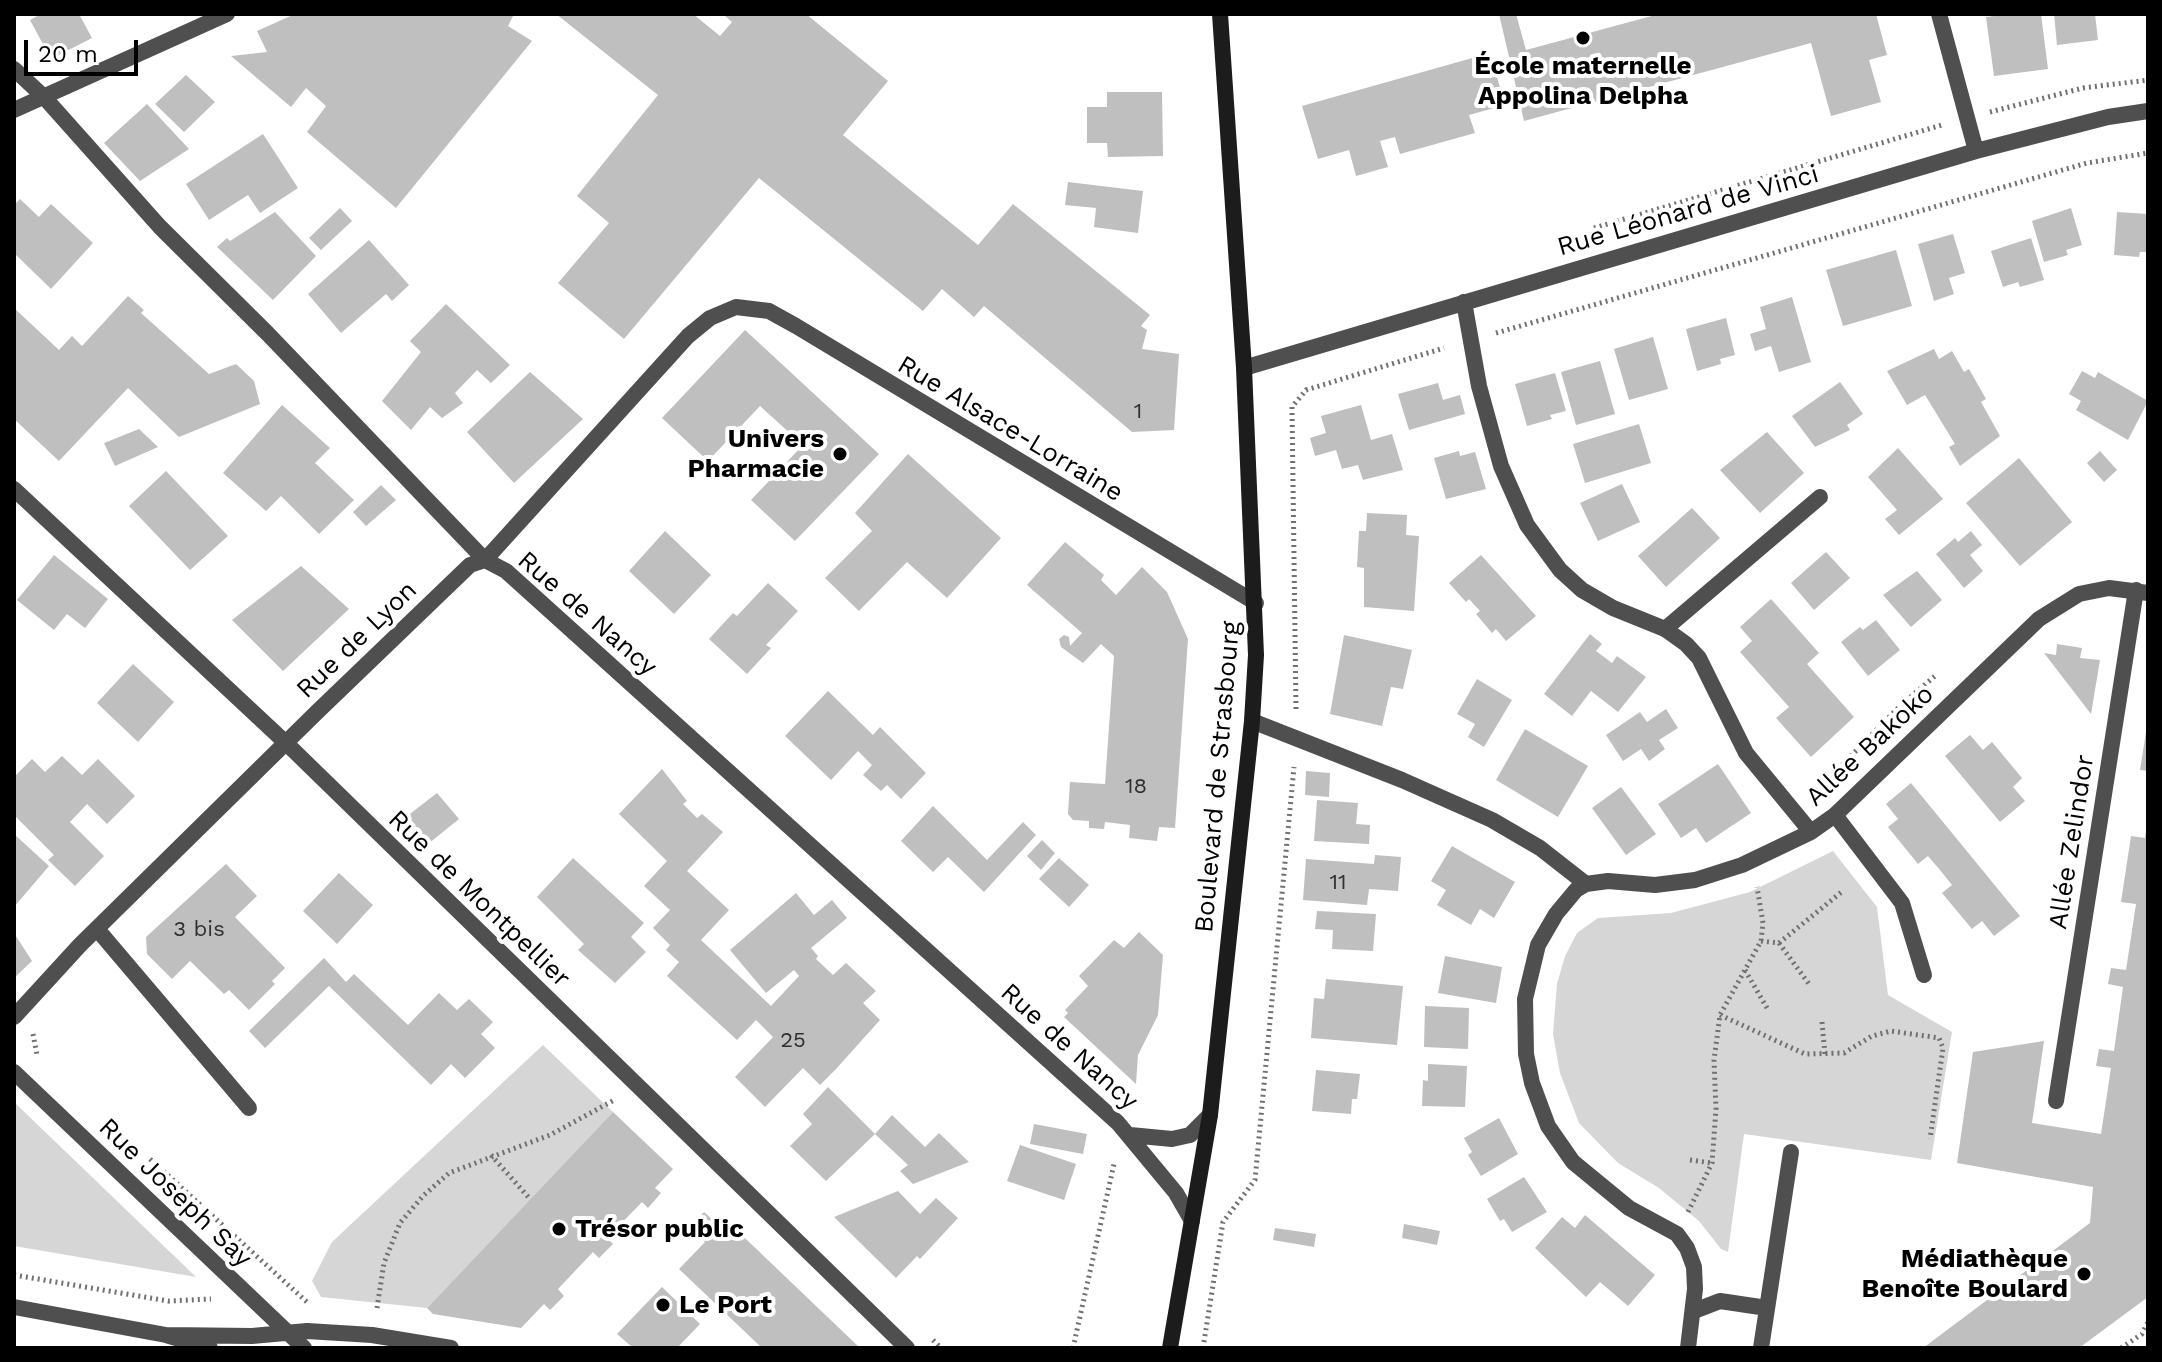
<!DOCTYPE html>
<html>
<head>
<meta charset="utf-8">
<style>
	body { margin:0 }
	#map { position:relative; width:2162px; height:1362px; overflow:hidden; background:#fff; font-family:"Work Sans",sans-serif }
	canvas { display:block }
	.frame { position:absolute; inset:0; border:16px solid #000; pointer-events:none }
	.scale { position:absolute; left:24px; top:40px; width:114px; height:36px; box-sizing:border-box; border:4px solid #000; border-top:0; padding-left:10px; font-size:24px; line-height:28px; white-space:nowrap; color:#000; -webkit-text-stroke:6px #fff; paint-order:stroke }
</style>
</head>
<body>
<div id="map">
<canvas width="2162" height="1362"></canvas>
<div class="frame"></div>
<div class="scale">20 m</div>
</div>
<script>
const context = document.querySelector('canvas').getContext('2d');
context.lineJoin = 'round';
function fill(path, color) { context.fillStyle = color; context.fill(path, 'evenodd'); }
const shape = rows => new Path2D(rows.map(r => 'M' + r).join(''));
function strokePath(path, color, width, dash) { context.strokeStyle = color; context.lineWidth = width; context.lineCap = dash ? 'butt' : 'round'; context.setLineDash(dash || []); context.stroke(path); }
function write(font, color, halo, rows, align = 'center') {
  context.font = font + ' "Work Sans",sans-serif'; context.lineWidth = 8; context.setLineDash([]); context.textBaseline = 'middle'; context.strokeStyle = halo; context.fillStyle = color; for (const [text, x, y, turn = 0] of rows) {
    context.save(); context.translate(x, y); context.rotate((+turn || 0) * Math.PI / 180); context.textAlign = isNaN(turn) ? turn : align; if (halo) context.strokeText(text, 0, 0); context.fillText(text, 0, 0); context.restore();
  }
}
fill(shape([
	[1833,851,1877,907,1888,995,1952,1032,1931,1160,1744,1134,1728,1252,1721,1249,1699,1221,1659,1188,1618,1163,1579,1123,1560,1073,1553,1034,1557,984,1565,956,1577,933,1598,918,1671,913,1750,892],
	[543,1045,613,1112,427,1308,321,1297,312,1281,332,1242],
	[14,1102,196,1277,14,1246]
]), '#d6d6d6');
fill(shape([
	[41,14,79,14,92,38,51,59,30,20],
	[295,14,514,14,508,26,532,41,396,208,307,132,326,106,306,88,291,107,231,56,267,52,257,31],
	[556,14,693,14,720,36,732,22,723,14,806,14,888,81,843,135,978,245,1013,204,1150,315,1141,326,1147,330,1142,349,1179,354,1174,430,1132,432,984,306,974,317,942,289,923,311,759,178,624,339,558,283,609,223,577,196,658,95],
	[1499,14,1516,14,1526,50,1659,14,1876,14,1887,55,1869,60,1881,102,1831,116,1811,43,1524,121],
	[2010,14,2041,14,2048,69,1994,76,1986,17],
	[2054,14,2095,14,2098,40,2057,45],
	[1490,53,1505,105,1469,115,1475,133,1400,154,1395,137,1380,141,1388,167,1356,176,1349,150,1318,159,1302,106],
	[186,75,215,102,184,132,155,104],
	[1107,92,1162,92,1163,156,1108,157,1107,143,1087,143,1087,107,1107,107],
	[147,104,189,149,140,181,104,143],
	[263,134,298,188,260,213,248,195,209,220,186,184],
	[1068,182,1143,191,1138,233,1094,227,1096,208,1065,205],
	[20,199,39,217,51,204,93,243,51,289,14,253,14,205],
	[340,208,352,221,321,250,309,238],
	[2071,208,2082,245,2066,250,2068,255,2044,262,2032,221],
	[275,212,316,256,273,300,217,247,227,238,230,241],
	[2117,212,2148,214,2148,252,2140,252,2139,257,2114,255],
	[1953,234,1965,273,1949,278,1954,294,1934,301,1918,244],
	[2031,238,2044,280,2020,287,2018,282,2003,287,1991,251],
	[369,240,409,285,392,301,386,294,341,333,308,294],
	[1896,250,1912,306,1843,326,1826,270],
	[128,296,144,310,141,313,209,374,236,364,254,381,260,404,179,437,128,388,59,461,14,419,14,308,59,350,72,336,82,346],
	[1792,297,1811,362,1779,372,1771,346,1755,351,1750,334,1766,329,1760,307],
	[446,304,510,365,491,383,477,370,455,393,463,403,442,418,430,407,411,430,382,401,421,352,410,341],
	[1726,318,1735,355,1720,359,1721,364,1697,371,1686,329],
	[745,330,879,454,795,541,751,500,803,445,760,406,708,461,662,418],
	[1653,337,1668,389,1629,400,1614,349],
	[1934,349,1939,359,1952,351,1964,372,1969,369,1986,399,1981,402,2000,436,1960,466,1949,447,1955,444,1925,395,1907,405,1887,371],
	[1600,361,1615,414,1576,425,1561,372],
	[2082,371,2095,378,2098,372,2148,401,2128,440,2076,410,2081,401,2069,394],
	[530,372,583,419,514,483,467,432],
	[1555,373,1566,411,1550,415,1552,419,1527,426,1515,384],
	[1840,382,1863,414,1847,425,1850,430,1815,447,1792,416],
	[1438,383,1443,400,1460,395,1465,414,1409,430,1398,394],
	[282,405,330,448,315,463,354,500,319,534,281,496,266,511,223,473],
	[1361,405,1371,440,1392,434,1403,470,1363,480,1358,465,1342,469,1336,450,1315,456,1310,438,1326,433,1321,416],
	[1639,424,1651,463,1585,483,1573,444],
	[139,429,158,447,115,466,104,443],
	[1767,432,1804,473,1760,513,1720,470],
	[1898,448,1943,499,1899,535,1885,519,1897,510,1868,477],
	[1459,451,1460,456,1475,452,1486,489,1446,499,1434,458],
	[2100,451,2117,470,2104,482,2087,463],
	[908,454,1001,538,947,598,907,562,859,611,825,578,872,531,855,513],
	[2019,458,2072,522,2020,566,1966,503],
	[166,471,228,536,190,570,129,506],
	[1622,484,1640,522,1598,541,1580,503],
	[381,485,396,500,366,526,353,512],
	[1692,508,1720,538,1666,587,1638,556],
	[1367,513,1407,515,1406,535,1419,536,1414,611,1364,607,1364,568,1357,567,1359,531,1366,531],
	[665,531,711,575,674,614,629,571],
	[1971,531,1982,545,1970,555,1983,571,1964,588,1936,554,1955,538,1958,542],
	[1065,542,1104,575,1101,580,1116,595,1142,567,1167,592,1188,639,1175,828,1159,827,1157,841,1129,838,1130,825,1105,822,1104,829,1089,828,1089,821,1073,820,1068,814,1070,782,1105,784,1114,656,1101,644,1083,663,1061,647,1059,639,1064,635,1069,637,1070,646,1082,633,1027,585],
	[1826,552,1850,578,1814,610,1791,583],
	[54,555,108,599,85,628,67,614,54,630,17,600],
	[1481,555,1536,616,1506,641,1496,629,1492,633,1476,614,1480,611,1469,599,1466,602,1449,583],
	[301,566,349,609,283,671,232,620],
	[1917,571,1942,600,1911,627,1883,595],
	[768,583,798,611,766,645,771,648,747,674,709,639,733,613,737,616],
	[1771,599,1819,653,1807,664,1854,717,1811,757,1776,718,1789,707,1740,652,1752,641,1740,627],
	[1876,620,1900,650,1868,676,1841,642,1860,627,1863,630],
	[1590,634,1602,644,1596,651,1612,663,1617,656,1646,677,1618,712,1591,691,1572,716,1544,694],
	[1344,635,1412,650,1403,689,1391,687,1382,726,1330,714],
	[2057,644,2082,648,2080,658,2100,660,2091,714,2044,653,2056,655],
	[133,664,174,702,138,742,97,703],
	[1477,679,1512,700,1484,747,1468,737,1475,724,1457,714],
	[828,691,873,735,880,727,926,773,901,799,887,785,881,791,863,775,872,765,858,751,831,780,785,736],
	[1666,709,1678,728,1659,740,1665,749,1649,761,1641,749,1623,761,1606,735,1640,712,1647,722],
	[1525,729,1588,766,1558,817,1496,780],
	[2146,732,2148,732,2148,771,2140,770],
	[1970,735,1983,750,1992,742,2022,778,2013,787,2025,801,2000,822,1945,756],
	[62,756,82,775,98,759,135,796,107,824,87,804,70,822,104,856,75,886,48,860,54,855,14,815,14,777,32,759,45,772],
	[1718,764,1751,813,1706,843,1696,828,1681,838,1658,804],
	[662,769,687,801,683,804,697,818,702,814,723,832,687,871,729,910,701,940,771,1006,799,976,794,970,766,993,730,950,796,893,814,915,832,900,847,918,811,948,818,956,816,959,833,975,846,963,876,991,863,1003,880,1020,836,1069,820,1085,803,1068,765,1107,735,1077,773,1037,756,1020,737,1040,667,976,679,962,666,950,670,945,653,928,670,910,644,886,667,861,619,814],
	[1306,771,1330,773,1329,797,1305,795],
	[1911,783,2020,916,1994,936,1982,921,1972,929,1942,893,1952,885,1940,870,1928,856,1918,864,1888,827,1898,819,1886,804],
	[1621,787,1656,834,1626,855,1592,808],
	[437,793,459,819,428,844,406,817],
	[1317,800,1358,803,1356,824,1370,825,1369,844,1314,841],
	[933,806,987,860,1023,822,1036,835,984,892,948,857,933,872,901,841],
	[2146,831,2148,1297,2079,1348,1923,1348,2090,1223,2093,1187,1957,1163,1973,1052,2044,1041,2032,1123,2101,1134,2111,1068,2096,1066,2099,1049,2114,1051,2123,987,2108,984,2111,968,2126,970,2136,904,2121,902,2131,836,2145,838],
	[14,834,49,866,14,907],
	[1042,840,1055,853,1041,870,1027,856],
	[1452,846,1515,882,1494,918,1480,909,1471,925,1437,905,1446,890,1431,881],
	[1375,855,1401,857,1398,891,1369,889,1367,905,1303,900,1306,859,1374,864],
	[573,858,644,923,631,937,646,952,615,983,578,950,584,944,537,897],
	[1059,858,1089,885,1069,907,1039,879],
	[226,864,257,896,235,917,285,968,272,981,275,984,249,1010,229,990,224,994,190,961,172,979,147,954,146,937],
	[339,873,373,905,337,944,303,911],
	[1317,911,1376,914,1373,951,1332,949,1333,930,1315,929],
	[1139,932,1163,955,1158,1015,1138,1055,1136,1084,1064,1017,1068,1013,1065,1010,1088,986,1079,976,1114,940,1124,948],
	[14,933,32,961,14,978],
	[1445,956,1502,967,1496,1003,1438,993],
	[324,958,346,982,354,974,408,1025,439,993,457,1010,469,999,493,1022,481,1034,495,1048,465,1078,451,1064,431,1085,329,986,265,1048,249,1031],
	[1326,979,1403,986,1397,1045,1311,1038,1314,998,1324,999],
	[1425,1006,1469,1008,1468,1049,1424,1047],
	[1428,1064,1467,1066,1465,1107,1422,1106,1423,1080,1428,1081],
	[1316,1070,1360,1074,1357,1099,1352,1099,1351,1114,1312,1111],
	[828,1087,875,1134,826,1181,790,1146,812,1124,803,1114],
	[613,1112,673,1169,655,1188,661,1193,648,1208,642,1202,607,1238,613,1244,599,1258,593,1252,558,1289,564,1296,550,1310,544,1304,521,1328,433,1314,427,1308],
	[892,1115,925,1147,939,1133,969,1162,913,1184,900,1171,908,1165,875,1134],
	[1499,1118,1518,1154,1481,1176,1468,1155,1472,1152,1464,1138],
	[1034,1124,1087,1134,1083,1154,1030,1144],
	[1020,1145,1076,1164,1064,1200,1007,1181],
	[1524,1177,1547,1212,1512,1232,1504,1219,1500,1221,1487,1199],
	[898,1191,920,1214,936,1198,958,1218,920,1259,917,1256,896,1278,834,1217],
	[704,1212,720,1226,726,1220,860,1348,762,1348,679,1269,705,1242,690,1228],
	[1585,1215,1655,1275,1628,1306,1600,1282,1586,1297,1535,1248,1562,1217,1575,1228],
	[1404,1224,1440,1231,1437,1245,1402,1238],
	[1275,1228,1316,1234,1314,1247,1273,1240],
	[662,1287,700,1324,677,1348,631,1346,617,1334]
]), '#bfbfbf');
strokePath(shape([
	[1990,112,2083,88,2148,80],
	[1594,228,1942,125],
	[1496,333,2087,163,2148,153],
	[1296,709,1292,407,1306,390,1444,348],
	[1838,769,1900,706,1935,676],
	[1761,941,1779,943,1844,890],
	[1779,943,1809,984],
	[1745,970,1767,1008],
	[1720,1015,1805,1054,1844,1053,1872,1036,1891,1031,1939,1038,1943,1048,1930,1139],
	[1822,1022,1825,1055],
	[33,1034,37,1055],
	[491,1155,530,1199],
	[150,1159,308,1303],
	[1690,1160,1712,1163],
	[1688,1212,1712,1163,1716,1109,1714,1060,1720,1015,1761,941,1763,923,1757,887],
	[14,1275,168,1301,211,1299],
	[377,1308,384,1263,400,1223,423,1196,449,1173,550,1135,616,1099],
	[933,1340,941,1348],
	[1073,1348,1114,1164],
	[1203,1348,1223,1222,1255,1180,1294,767],
	[2121,1348,2142,1334,2148,1322]
]), '#717171', 5, [2, 4]);
strokePath(shape([
	[14,69,44,97],
	[1665,629,1820,497],
	[1835,815,1902,903,1924,975],
	[97,929,249,1108],
	[1694,1311,1720,1301,1767,1308],
	[1761,1348,1791,1152]
]), '#4f4f4f', 16);
strokePath(shape([
	[1939,14,1976,151],
	[44,97,160,227,268,334,485,560,506,571,1118,1123,1176,1193,1192,1221],
	[1464,302,1479,386,1501,466,1527,525,1560,570,1582,590,1613,608,1665,629,1686,644,1699,658,1746,753,1811,832],
	[1244,368,1976,151,2108,117,2148,111],
	[1252,721,1402,780,1492,820,1540,848,1586,884],
	[14,1017,80,945,317,712,470,565,485,560,688,336,710,318,736,307,769,311,796,326,1256,603],
	[14,1072,304,1348],
	[2056,1101,2136,590],
	[1130,1135,1172,1139,1190,1135,1210,1115],
	[14,1307,166,1335,210,1348],
	[166,1335,252,1336,307,1331,372,1335,451,1348],
	[1688,1348,1695,1289,1694,1267,1687,1248,1677,1234,1629,1208,1573,1162,1548,1126,1532,1083,1526,1054,1525,999,1538,945,1556,914,1576,890,1586,884,1608,881,1655,885,1695,880,1742,865,1811,832,1835,815,2039,619,2079,594,2109,588,2148,593]
]), '#4f4f4f', 16);
strokePath(shape([
	[14,110,227,14],
	[14,489,286,743,907,1348]
]), '#4f4f4f', 16);
strokePath(shape([
	[1170,1348,1210,1115,1252,721,1256,655,1244,368,1220,14]
]), '#1c1c1c', 16);
for (const [x, y, r, color] of [
	[1583,38,8,"#000"],
	[840,454,8,"#000"],
	[559,1229,8,"#000"],
	[2084,1274,8,"#000"],
	[663,1305,8,"#000"]
]) { const dot = new Path2D(); dot.arc(x, y, r, 0, 2 * Math.PI); context.fillStyle = color; context.fill(dot); strokePath(dot, '#fff', 3); }
write('22px', '#303030', null, [
	["1",1138,412],
	["18",1136,787],
	["11",1338,883],
	["3 bis",199,930],
	["25",793,1041]
]);
write('bold 26px', '#000', '#fff', [
	["École maternelle",1583,66,"center"],
	["Appolina Delpha",1583,96,"center"],
	["Univers",824,439],
	["Pharmacie",824,469],
	["Trésor public",575,1229,"left"],
	["Médiathèque",2068,1259],
	["Benoîte Boulard",2068,1289],
	["Le Port",679,1305,"left"]
], 'right');
write('26px', '#000', '#fff', [
	["Rue Léonard de Vinci",1688,211,-16],
	["Rue Alsace-Lorraine",1010,429,31],
	["Rue de Nancy",587,614,41],
	["Rue de Lyon",357,640,-44],
	["Allée Bakoko",1870,746,-43],
	["Boulevard de Strasbourg",1218,777,-85],
	["Allée Zelindor",2072,842,-81],
	["Rue de Montpellier",479,899,44],
	["Rue de Nancy",1069,1047,42],
	["Rue Joseph Say",175,1193,44]
]);
</script>
</body>
</html>
